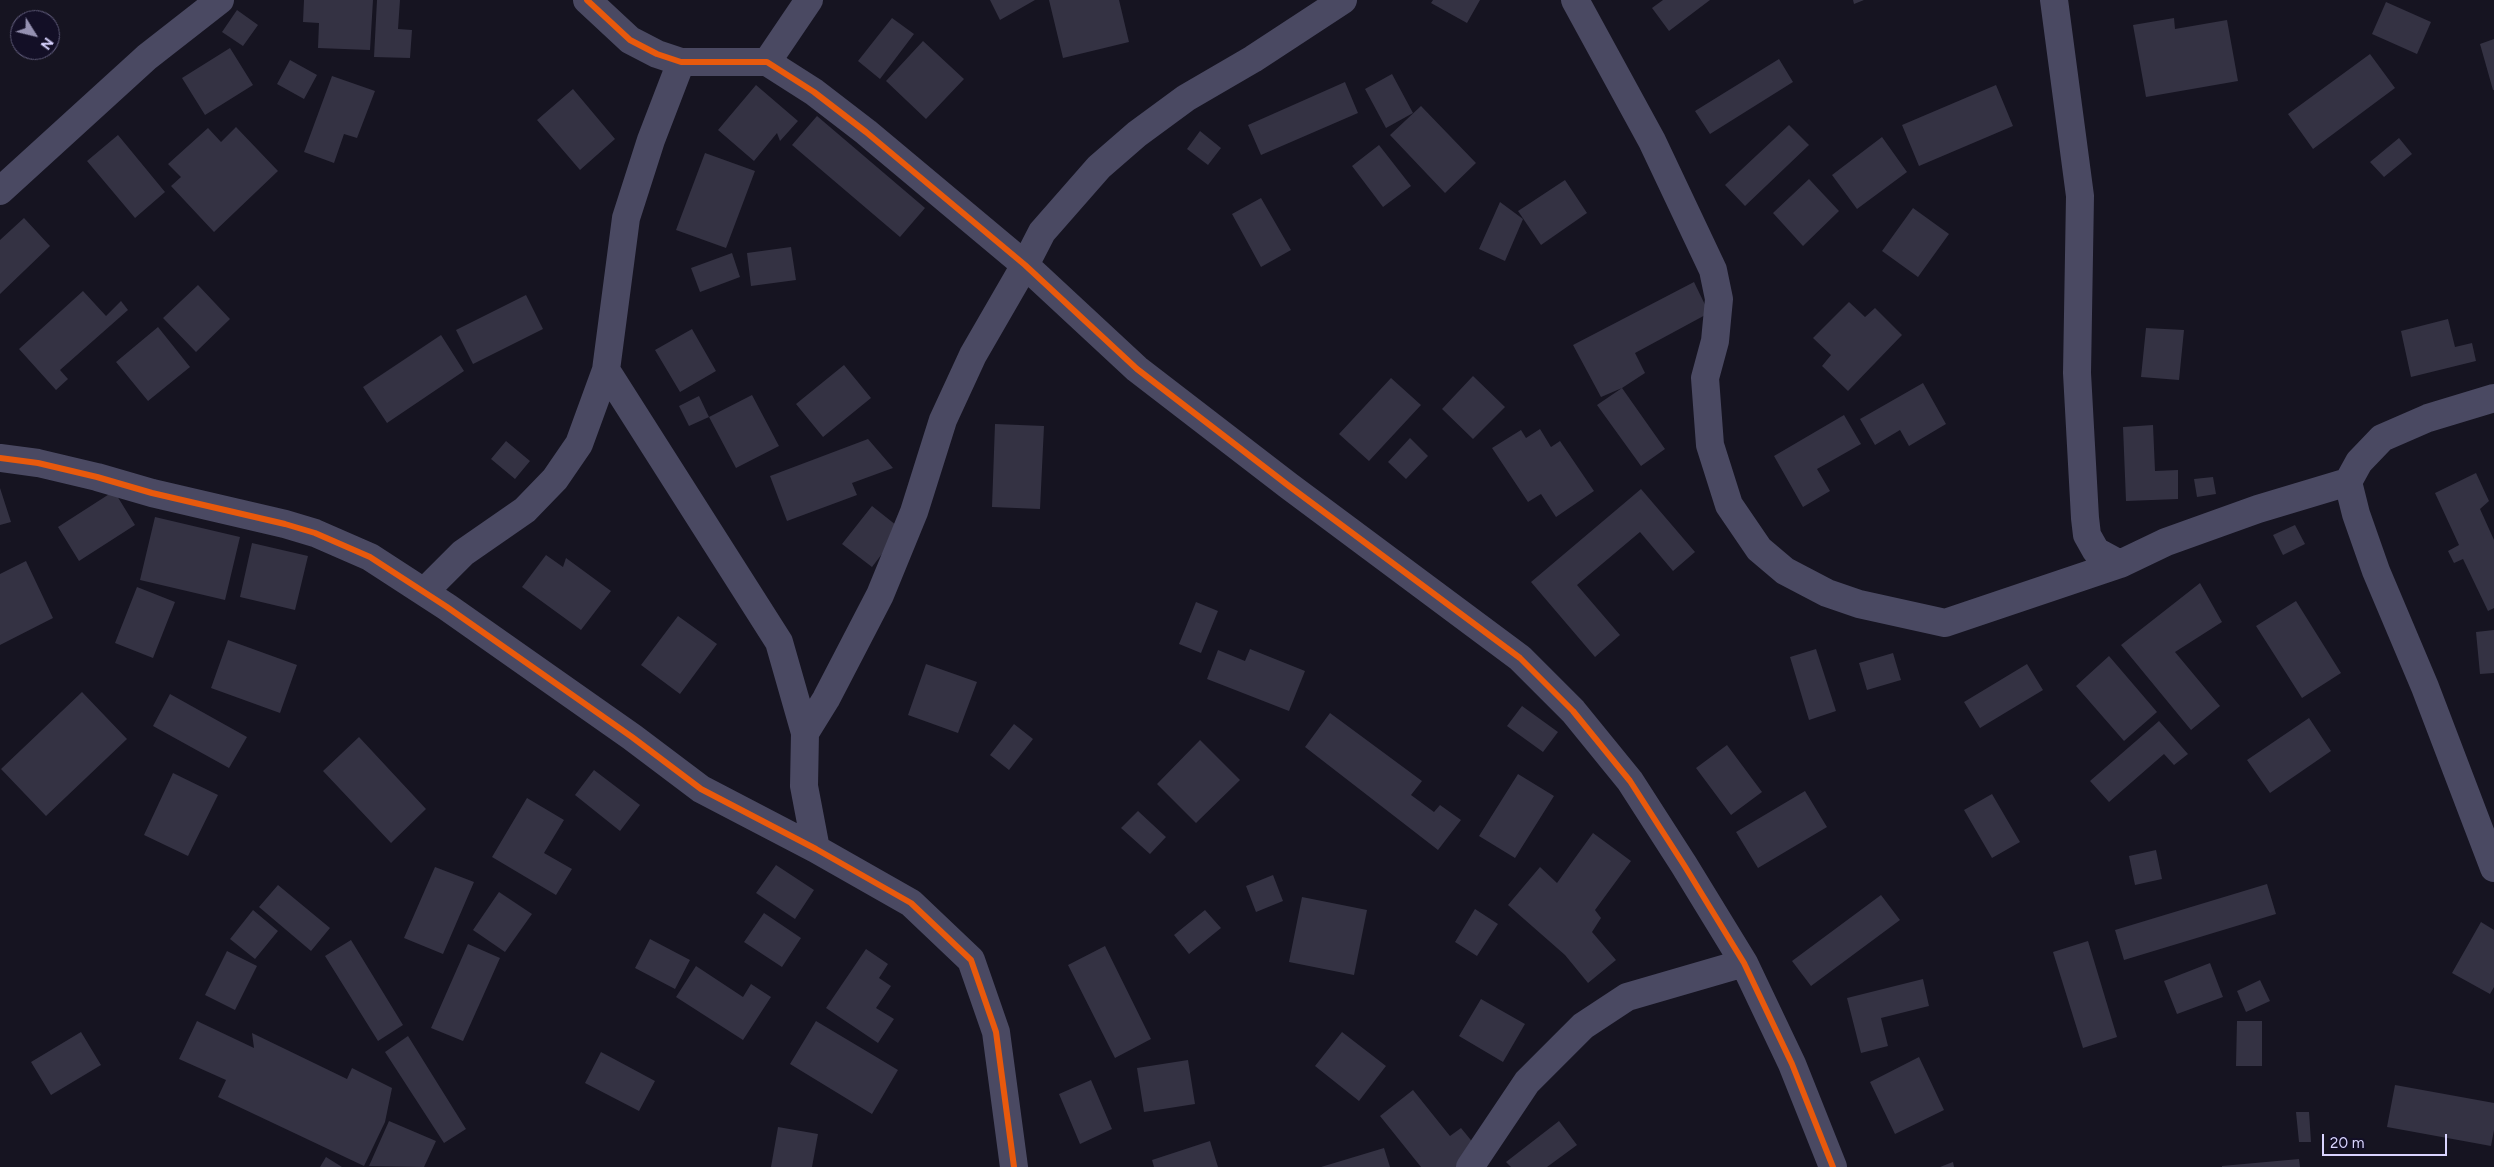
<!DOCTYPE html>
<html>
<head>
<meta charset="utf-8">
<style>
	body { margin:0 }
	#map { position:relative; width:2494px; height:1167px; overflow:hidden; background:#161421; font-family:Figtree,sans-serif }
	canvas { display:block }
	.north { position:absolute; left:10px; top:10px; width:50px; height:50px; box-sizing:border-box; background:#130f26; border:1px solid #625e7d; border-radius:50%; rotate:126deg; font-size:14px; font-weight:700; line-height:20px; text-align:center; color:#d9d4ff }
	.north::after { content:''; display:block; margin:auto; width:18px; height:22px; background:#9591b1; clip-path:polygon(50% 0,100% 100%,50% 72%,0 100%) }
	.scale { position:absolute; left:2322px; top:1134px; width:125px; height:22px; box-sizing:border-box; border:2px solid #d9d4ff; border-top:0; padding-left:6px; font-size:15px; line-height:18px; white-space:nowrap; color:#d9d4ff; -webkit-text-stroke:4px #130f26; paint-order:stroke }
</style>
</head>
<body>
<div id="map">
<canvas width="2494" height="1167"></canvas>
<div class="north">N</div>
<div class="scale">20 m</div>
</div>
<script>
const context = document.querySelector('canvas').getContext('2d');
context.lineJoin = 'round';
function fill(path, color) { context.fillStyle = color; context.fill(path, 'evenodd'); }
const shape = rows => new Path2D(rows.map(r => 'M' + r).join(''));
function strokePath(path, color, width, dash) { context.strokeStyle = color; context.lineWidth = width; context.lineCap = dash ? 'butt' : 'round'; context.setLineDash(dash || []); context.stroke(path); }
fill(shape([
	[304,0,373,0,370,50,318,48,319,23,303,22],
	[377,0,400,0,398,29,412,30,410,58,374,57],
	[990,0,1035,0,1000,20],
	[1049,0,1119,0,1129,42,1063,58],
	[1433,0,1480,0,1467,23,1431,3],
	[1663,0,1710,0,1669,31,1652,8],
	[1853,0,1864,0,1854,4],
	[2386,2,2431,22,2417,54,2372,34],
	[237,10,258,25,243,46,222,32],
	[892,18,914,34,880,79,858,61],
	[2174,18,2175,29,2227,20,2238,81,2146,97,2133,25],
	[2494,39,2494,90,2493,90,2480,44],
	[923,41,964,79,926,119,886,81],
	[230,48,253,85,205,115,182,78],
	[2370,54,2395,88,2313,149,2288,114],
	[1779,59,1793,82,1710,134,1695,111],
	[290,60,317,75,304,99,277,84],
	[1392,74,1413,113,1386,128,1365,89],
	[332,76,375,91,357,138,344,134,334,163,304,152],
	[1345,82,1358,113,1261,155,1248,125],
	[756,85,798,121,780,141,777,133,754,161,718,130],
	[1996,85,2013,126,1919,166,1902,125],
	[573,89,615,139,580,170,537,120],
	[1421,106,1476,163,1445,193,1390,135],
	[817,116,925,208,900,237,792,145],
	[1789,125,1809,145,1745,206,1725,185],
	[236,127,278,171,214,232,171,186,181,177,168,164,208,128,221,142],
	[1200,131,1221,148,1208,165,1187,149],
	[118,135,165,192,135,218,87,161],
	[1882,137,1907,172,1857,209,1832,175],
	[2399,138,2412,154,2384,177,2370,162],
	[1379,145,1411,186,1383,207,1352,166],
	[705,153,755,171,726,248,676,230],
	[1809,179,1839,211,1803,246,1773,213],
	[1565,180,1587,213,1541,245,1518,211],
	[1261,198,1291,250,1261,267,1232,214],
	[1500,202,1523,219,1505,261,1479,249],
	[1913,208,1949,234,1918,277,1882,251],
	[24,218,50,246,0,294,0,240],
	[791,247,796,280,751,286,747,253],
	[732,253,740,277,700,292,691,268],
	[1694,282,1709,313,1635,353,1645,373,1622,388,1665,449,1641,466,1597,405,1622,388,1601,397,1573,345],
	[198,285,230,319,196,352,163,318],
	[83,291,106,316,121,301,128,310,60,370,68,379,56,390,19,349],
	[526,295,543,329,473,364,456,330],
	[1849,302,1865,317,1875,308,1902,335,1848,391,1822,366,1831,355,1813,338],
	[2448,319,2455,347,2472,343,2476,361,2411,377,2401,331],
	[158,327,190,367,148,401,116,362],
	[2146,328,2184,330,2179,380,2141,377],
	[692,329,716,371,680,392,655,350],
	[441,335,464,371,387,423,363,387],
	[844,365,871,398,823,437,796,404],
	[1473,376,1505,407,1473,439,1442,409],
	[1391,378,1421,405,1369,461,1339,434],
	[1923,383,1946,424,1909,446,1900,430,1875,445,1860,419],
	[752,395,779,446,736,468,709,417,689,426,679,406,699,396,709,417],
	[1844,415,1861,444,1817,469,1830,491,1803,507,1774,456],
	[995,424,1044,426,1040,509,992,507],
	[2153,425,2155,471,2178,470,2178,499,2126,501,2123,427],
	[1540,429,1551,447,1560,441,1594,491,1556,517,1541,494,1528,502,1492,448,1521,430,1526,438],
	[1410,438,1428,456,1406,479,1388,462],
	[868,439,893,468,852,483,857,495,787,521,770,476],
	[506,441,530,461,515,479,491,459],
	[2476,473,2489,501,2480,509,2494,540,2494,608,2488,611,2463,559,2454,563,2448,551,2459,545,2435,493],
	[2213,477,2216,494,2197,497,2194,479],
	[0,488,11,522,0,525],
	[1641,489,1695,552,1673,571,1640,532,1577,585,1620,635,1595,657,1531,582],
	[114,491,135,525,79,561,58,527],
	[872,506,901,529,872,567,842,544],
	[155,517,240,537,225,600,140,580],
	[2295,525,2305,544,2283,555,2273,535],
	[252,543,308,556,295,610,240,597],
	[546,555,563,567,566,558,611,591,581,630,522,587],
	[26,561,53,618,0,645,0,574],
	[2200,583,2222,622,2175,652,2220,706,2191,730,2121,645],
	[137,587,175,602,153,658,115,643],
	[2296,601,2341,673,2302,698,2256,626],
	[1196,602,1218,611,1201,653,1179,644],
	[678,616,717,644,680,694,641,665],
	[2494,630,2494,673,2480,674,2476,632],
	[228,640,297,665,280,713,211,688],
	[1250,649,1305,671,1289,711,1207,679,1218,650,1245,661],
	[1816,649,1836,711,1809,720,1790,657],
	[1893,653,1901,680,1867,690,1859,663],
	[2109,656,2157,712,2124,741,2076,686],
	[926,664,977,682,958,733,908,715],
	[2027,664,2043,690,1980,728,1964,702],
	[82,692,127,739,46,816,1,769],
	[170,694,247,737,229,768,153,726],
	[1522,706,1558,732,1543,752,1507,726],
	[1330,713,1422,781,1411,795,1434,812,1440,805,1461,820,1438,850,1305,747],
	[2309,718,2331,751,2270,793,2247,760],
	[2159,721,2188,754,2174,765,2164,754,2109,802,2090,781],
	[1014,724,1033,739,1009,770,990,755],
	[359,737,426,809,391,843,323,771],
	[1200,740,1240,780,1196,823,1157,784],
	[1727,745,1762,792,1731,815,1696,768],
	[594,770,640,805,620,831,575,795],
	[173,773,218,795,188,856,144,835],
	[1518,774,1554,796,1515,858,1479,836],
	[1805,791,1827,827,1758,868,1736,832],
	[1992,794,2020,842,1992,858,1964,810],
	[527,798,564,820,544,853,572,869,556,895,492,857],
	[1138,811,1166,837,1150,854,1121,828],
	[1593,833,1631,861,1595,910,1601,918,1592,932,1616,960,1588,983,1565,955,1508,905,1540,867,1557,883],
	[2156,850,2162,879,2135,885,2129,856],
	[776,865,814,890,795,919,756,893],
	[435,867,474,882,443,954,404,938],
	[1273,875,1283,901,1256,912,1246,886],
	[2267,884,2276,914,2124,960,2115,930],
	[278,885,330,928,311,951,259,907],
	[499,892,532,914,505,952,473,930],
	[1881,895,1900,920,1811,986,1792,961],
	[1302,897,1367,910,1354,975,1289,962],
	[1475,909,1498,924,1477,956,1455,942],
	[253,910,278,931,255,959,230,939],
	[1205,910,1221,928,1189,954,1174,935],
	[764,913,801,938,782,967,744,942],
	[2481,922,2494,930,2494,987,2490,994,2452,973],
	[650,939,690,960,675,989,635,968],
	[351,940,403,1025,378,1041,325,956],
	[2088,941,2117,1037,2083,1048,2053,952],
	[468,944,500,958,463,1041,431,1028],
	[1105,946,1151,1039,1115,1058,1068,965],
	[866,949,888,964,879,978,891,986,876,1008,894,1019,878,1043,826,1008],
	[227,951,257,966,235,1010,205,995],
	[2210,963,2223,997,2177,1014,2164,981],
	[696,966,743,997,751,984,771,997,743,1040,676,997],
	[1923,979,1929,1006,1881,1018,1888,1046,1861,1053,1847,998],
	[2260,980,2270,1001,2246,1012,2237,991],
	[1481,999,1525,1024,1503,1062,1459,1036],
	[197,1021,254,1048,252,1033,347,1079,352,1068,392,1088,385,1122,364,1166,218,1097,226,1080,179,1059],
	[816,1021,898,1070,872,1114,790,1064],
	[2237,1021,2262,1021,2262,1066,2236,1066],
	[81,1032,101,1065,51,1095,31,1062],
	[1342,1032,1386,1066,1359,1101,1315,1066],
	[408,1036,466,1129,444,1143,385,1052],
	[601,1052,655,1081,639,1111,585,1083],
	[1919,1057,1944,1110,1895,1134,1870,1082],
	[1188,1060,1195,1104,1144,1112,1137,1068],
	[1091,1080,1112,1129,1080,1144,1059,1094],
	[2395,1085,2494,1103,2494,1130,2491,1146,2387,1127],
	[1413,1090,1450,1136,1461,1128,1479,1150,1458,1167,1421,1167,1380,1116],
	[2296,1112,2309,1112,2311,1142,2299,1142],
	[389,1121,436,1141,424,1167,369,1166],
	[1559,1121,1577,1145,1547,1167,1511,1167,1506,1162],
	[778,1127,818,1134,812,1167,771,1167],
	[1210,1141,1218,1167,1154,1167,1152,1160],
	[1384,1148,1390,1167,1321,1167],
	[326,1157,342,1167,320,1167],
	[2299,1159,2300,1167,2222,1167,2222,1166],
	[1953,1162,1954,1167,1940,1167]
]), '#343243');
strokePath(shape([
	[587,0,630,40,657,54,681,62,767,62,814,92,866,132,1025,265,1137,369,1289,486,1520,658,1573,711,1630,781,1684,865,1744,963,1792,1064,1833,1167],
	[1575,0,1652,141,1713,270,1719,299,1715,341,1705,378,1710,445,1729,505,1759,549,1785,571,1827,593,1859,604,1945,623,2120,564,2166,542,2258,509,2348,482],
	[2054,0,2080,196,2077,373,2085,518,2087,535,2096,551,2120,564],
	[681,62,651,140,626,218,606,370,779,642,805,733],
	[767,62,809,0],
	[0,191,147,57,220,0],
	[2494,398,2428,418,2382,438,2359,462,2348,482,2356,514,2376,571,2425,687,2494,868],
	[0,458,38,463,97,477,152,493,285,524,315,533,370,557,447,607,632,737,701,789,816,849,911,903,971,960,996,1032,1014,1167],
	[424,592,463,553,525,510,555,479,579,444,606,370],
	[816,849,804,786,805,733,826,699,880,595,914,512,943,420,973,355,1025,265,1042,232,1099,167,1137,134,1186,98,1253,59,1343,0],
	[1470,1167,1527,1082,1583,1026,1627,997,1744,963]
]), '#4a4962', 28);
strokePath(shape([
	[587,0,630,40,657,54,681,62,767,62,814,92,866,132,1025,265,1137,369,1289,486,1520,658,1573,711,1630,781,1684,865,1744,963,1792,1064,1833,1167],
	[0,458,38,463,97,477,152,493,285,524,315,533,370,557,447,607,632,737,701,789,816,849,911,903,971,960,996,1032,1014,1167]
]), '#e8590c', 6);
</script>
</body>
</html>
